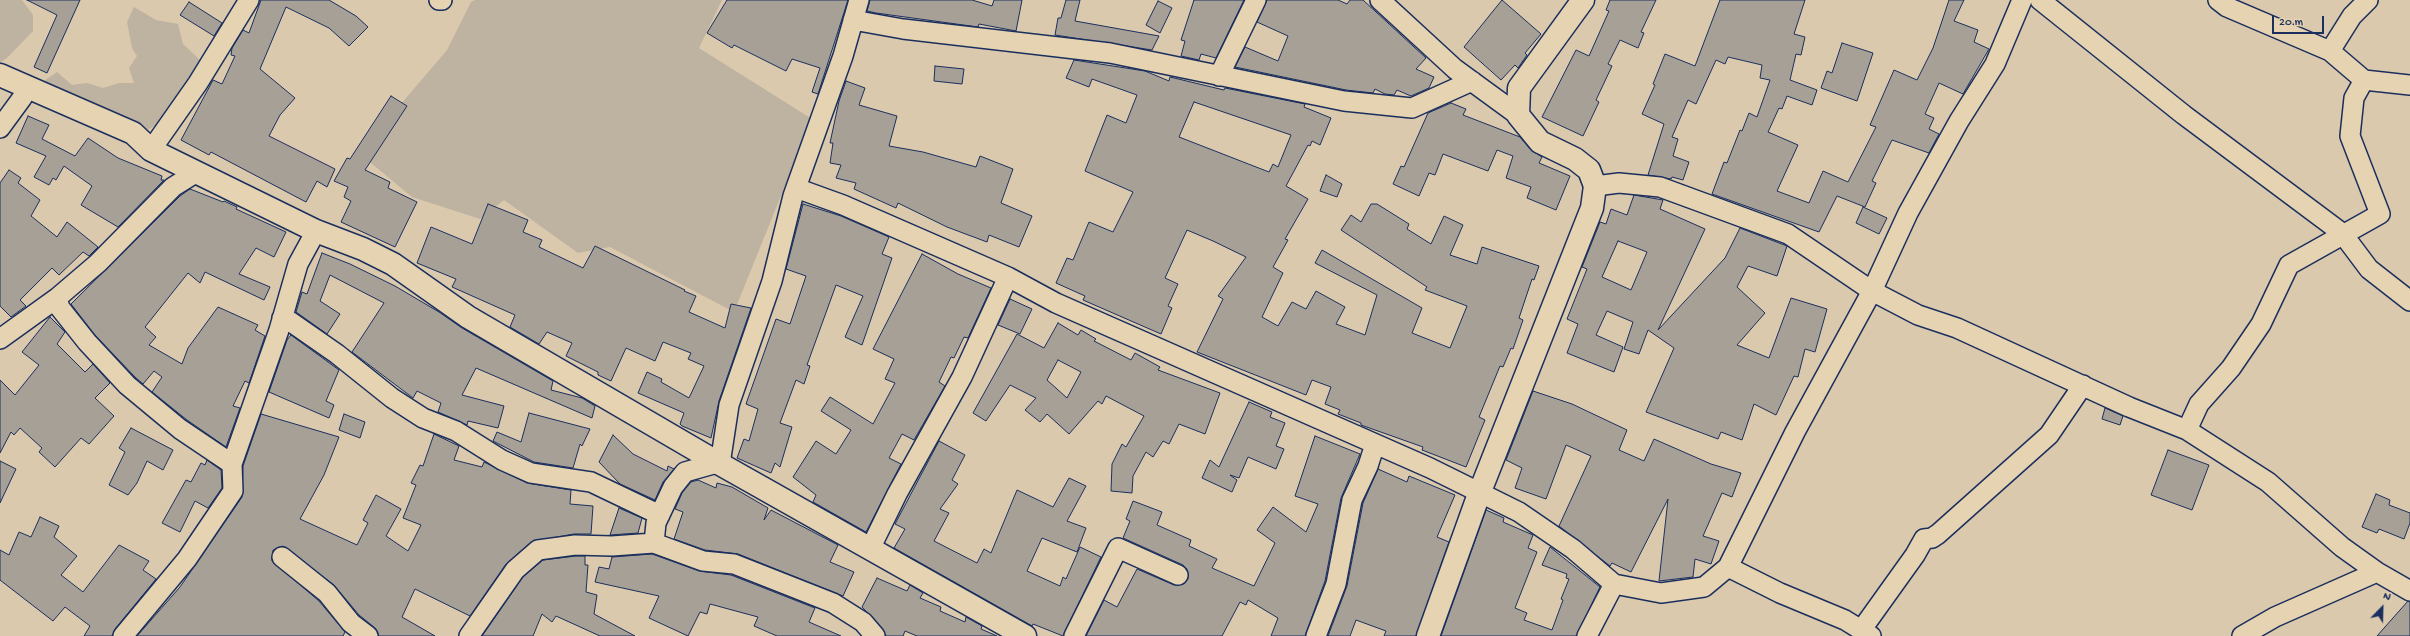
<!DOCTYPE html>
<html>
<head>
<meta charset="utf-8">
<style>
	body { margin:0 }
	#map { position:relative; width:2410px; height:636px; overflow:hidden; background:#dac9ac; font-family:"Gochi Hand",sans-serif }
	canvas { display:block }
	.north { position:absolute; left:2362px; top:588px; width:40px; height:40px; -webkit-text-stroke:3px #e6d3b1; paint-order:stroke; rotate:23deg; font-size:11px; font-weight:700; line-height:16px; text-align:center; color:#1b2f5e }
	.north::after { content:''; display:block; margin:auto; width:14px; height:18px; background:#1b2f5e; clip-path:polygon(50% 0,100% 100%,50% 72%,0 100%) }
	.scale { position:absolute; left:2272px; top:16px; width:52px; height:18px; box-sizing:border-box; border:2px solid #1b2f5e; border-top:0; padding-left:5px; font-size:12px; line-height:14px; white-space:nowrap; color:#1b2f5e; -webkit-text-stroke:3px #e6d3b1; paint-order:stroke }
</style>
</head>
<body>
<div id="map">
<canvas width="2410" height="636"></canvas>
<div class="north">N</div>
<div class="scale">20 m</div>
</div>
<script>
const context = document.querySelector('canvas').getContext('2d');
context.lineJoin = 'round';
function fill(path, color) { context.fillStyle = color; context.fill(path, 'evenodd'); }
const shape = rows => new Path2D(rows.map(r => 'M' + r).join(''));
function strokePath(path, color, width, dash) { context.strokeStyle = color; context.lineWidth = width; context.lineCap = dash ? 'butt' : 'round'; context.setLineDash(dash || []); context.stroke(path); }
fill(shape([
	[0,0,22,0,33,15,33,31,8,57,0,63],
	[475,0,722,0,699,48,812,119,734,312,610,247,578,253,504,200,480,219,412,197,359,153,447,50,471,2],
	[134,7,156,20,178,24,183,44,200,60,198,83,159,123,146,131,126,117,100,109,44,81,57,72,72,85,87,83,103,88,119,83,134,83,129,68,137,56,132,48,127,22]
]), '#beb2a1');
const building = shape([
	[27,0,80,0,47,73,34,67,57,15,27,0],
	[261,0,329,0,356,16,368,27,349,46,329,28,286,7,260,69,295,98,280,115,269,136,335,169,327,187,317,181,306,202,211,152,209,155,181,140,213,80,222,84,235,56,231,55,232,48,243,30,249,33,261,0],
	[727,0,848,0,818,94,812,92,820,68,792,59,786,71,734,45,732,48,707,33,727,0],
	[870,0,972,0,992,6,994,0,1022,0,1016,31,979,24,978,27,876,13,867,11,870,0],
	[1066,0,1080,0,1075,21,1159,36,1152,50,1055,35,1058,18,1061,18,1066,0],
	[1194,0,1244,0,1216,58,1201,54,1199,60,1181,56,1185,41,1181,40,1194,0],
	[1267,0,1338,0,1347,4,1350,0,1363,0,1426,58,1416,69,1434,77,1429,88,1411,96,1397,90,1394,95,1385,94,1375,89,1373,93,1346,90,1235,67,1245,47,1278,61,1288,36,1257,22,1267,0],
	[1502,0,1541,34,1525,53,1527,55,1518,68,1515,65,1501,80,1464,47,1502,0],
	[1610,0,1656,0,1641,32,1644,33,1638,48,1620,40,1608,64,1612,66,1596,100,1599,102,1583,136,1542,117,1576,50,1589,56,1609,11,1606,10,1610,0],
	[1720,0,1805,0,1794,34,1805,37,1801,55,1796,54,1790,80,1817,90,1812,105,1787,96,1782,109,1779,108,1768,132,1798,145,1777,191,1809,203,1823,171,1848,182,1876,127,1870,125,1894,70,1917,80,1933,48,1949,0,1964,0,1954,21,1978,30,1974,42,1989,49,1963,94,1939,83,1925,114,1934,118,1929,129,1939,134,1929,153,1892,140,1872,181,1876,183,1865,207,1837,196,1819,232,1712,194,1724,162,1727,163,1740,130,1742,131,1749,113,1757,117,1770,80,1760,78,1762,65,1728,57,1725,64,1716,60,1696,104,1688,100,1672,137,1678,139,1673,156,1689,162,1683,180,1672,177,1671,179,1648,175,1664,124,1642,114,1655,85,1653,84,1665,54,1695,66,1720,0],
	[1158,1,1172,8,1160,33,1146,25,1158,1],
	[189,2,222,23,214,36,180,15,189,2],
	[1842,43,1873,53,1857,101,1821,88,1827,71,1832,73,1842,43],
	[1074,60,1145,71,1169,81,1170,77,1224,90,1225,88,1305,104,1304,107,1331,118,1320,145,1312,141,1310,146,1308,145,1286,186,1308,199,1285,239,1288,240,1273,267,1283,273,1262,317,1278,326,1292,302,1306,309,1316,291,1345,307,1336,324,1365,335,1377,295,1315,263,1322,250,1422,308,1412,333,1450,348,1467,306,1425,290,1427,287,1341,230,1351,215,1361,222,1371,204,1377,204,1409,224,1407,229,1431,244,1444,216,1463,225,1450,255,1477,264,1482,247,1539,266,1534,280,1532,279,1519,318,1523,320,1513,349,1511,348,1503,367,1500,366,1479,417,1485,420,1466,467,1422,450,1423,447,1361,425,1361,423,1338,414,1340,410,1325,404,1331,387,1312,380,1306,395,1197,352,1223,299,1218,296,1246,257,1213,241,1187,230,1165,278,1178,284,1168,306,1172,308,1161,334,1083,300,1085,296,1056,283,1067,258,1073,260,1089,222,1113,232,1133,192,1085,171,1107,115,1126,123,1137,95,1092,79,1089,87,1066,78,1074,60],
	[1194,102,1291,135,1278,167,1273,164,1269,172,1179,137,1194,102],
	[935,66,964,69,962,84,934,81,935,66],
	[846,81,865,88,859,105,897,116,889,146,923,152,976,167,980,156,1013,169,1001,203,1032,216,1019,247,989,235,987,242,947,227,898,203,896,208,854,189,856,183,836,178,841,165,830,163,833,143,830,143,839,101,846,81],
	[391,96,407,106,365,170,390,182,388,188,417,202,395,247,341,222,351,201,344,197,348,187,334,181,347,158,350,159,391,96],
	[1451,103,1466,109,1463,115,1520,137,1531,150,1542,157,1539,163,1570,176,1556,210,1527,198,1531,187,1506,178,1513,156,1497,150,1488,171,1443,154,1435,175,1429,173,1419,196,1393,184,1401,166,1404,167,1428,113,1451,103],
	[28,116,49,125,42,139,75,156,88,138,118,158,162,176,161,180,164,180,118,227,81,205,92,186,64,166,56,180,53,178,49,185,34,177,46,156,16,143,28,116],
	[9,170,21,178,18,183,40,200,31,216,57,237,67,222,98,247,89,256,83,252,59,275,52,268,20,300,26,306,11,317,0,306,0,183,9,170],
	[1326,175,1342,184,1337,197,1320,191,1326,175],
	[190,189,223,202,224,201,237,207,236,209,286,232,274,257,256,248,239,274,270,287,264,300,205,272,200,283,188,273,145,327,156,337,149,345,182,364,188,348,218,307,258,325,255,330,265,336,249,383,245,381,233,406,240,408,226,447,187,420,152,392,162,377,154,371,143,384,135,377,95,335,71,304,180,196,190,189],
	[1634,195,1663,200,1660,209,1705,229,1658,330,1725,258,1740,228,1787,246,1777,276,1748,266,1737,287,1765,313,1737,345,1769,358,1791,298,1827,309,1815,352,1805,349,1798,377,1794,376,1776,415,1754,404,1742,440,1721,432,1718,439,1646,412,1674,348,1648,330,1639,354,1624,349,1633,322,1607,311,1596,335,1623,347,1614,372,1567,353,1578,324,1567,319,1587,269,1582,267,1600,222,1606,224,1611,209,1627,215,1634,195],
	[1618,241,1647,252,1631,290,1602,277,1618,241],
	[488,204,528,220,523,232,542,240,539,247,583,268,595,246,685,290,684,291,696,296,689,312,725,328,731,304,751,308,719,401,711,438,682,426,680,424,684,413,638,393,647,372,662,379,661,382,689,398,704,366,688,359,691,353,663,342,655,361,626,348,611,381,598,375,598,372,566,356,572,343,547,332,539,344,510,327,515,315,452,287,456,279,417,263,431,227,472,244,488,204],
	[803,204,841,216,889,237,882,254,892,258,862,345,845,337,863,296,836,285,807,365,810,366,804,384,796,380,780,423,792,427,780,467,775,463,771,473,737,458,744,439,749,441,758,409,746,404,776,319,790,324,806,276,786,269,803,204],
	[1863,207,1887,218,1879,234,1856,223,1863,207],
	[322,253,350,264,395,286,439,312,462,328,553,381,551,390,582,398,595,406,592,418,476,368,462,395,504,406,498,428,468,421,467,425,438,412,441,403,417,391,413,398,352,352,384,303,330,275,320,301,340,314,327,334,296,312,302,292,307,294,322,253],
	[922,254,958,274,991,288,968,338,964,337,954,358,951,357,939,382,945,386,914,440,902,434,889,458,901,464,866,532,813,502,816,495,793,477,816,441,836,454,851,430,821,411,830,397,873,424,895,383,885,379,894,359,873,349,922,254],
	[1010,299,1032,309,1020,334,998,325,1010,299],
	[50,317,65,332,57,344,85,372,93,364,110,383,95,398,114,416,89,444,81,438,55,467,39,452,42,448,20,428,14,435,11,432,0,453,0,380,15,395,39,365,22,352,50,317],
	[1058,323,1078,335,1081,330,1096,339,1094,341,1131,360,1135,353,1160,367,1158,370,1220,393,1205,434,1179,424,1169,444,1163,441,1153,457,1146,452,1133,476,1132,493,1111,491,1112,464,1122,444,1126,447,1144,416,1106,396,1102,404,1098,401,1069,434,1047,414,1040,422,1025,410,1036,398,1010,385,986,421,973,413,1017,334,1044,348,1058,323],
	[1058,360,1081,372,1067,398,1047,380,1058,360],
	[291,335,339,370,326,401,334,405,329,418,269,392,287,340,291,335],
	[1533,391,1572,404,1627,430,1619,450,1644,461,1654,439,1711,464,1741,473,1732,497,1722,493,1703,536,1719,541,1711,564,1695,559,1693,577,1659,581,1668,499,1631,572,1612,563,1610,566,1559,526,1591,456,1566,445,1546,499,1515,488,1522,468,1506,460,1533,391],
	[1249,402,1272,412,1270,417,1285,423,1276,446,1284,449,1276,469,1248,457,1239,478,1230,475,1237,480,1232,492,1202,478,1210,460,1219,467,1249,402],
	[2105,408,2123,416,2120,425,2102,419,2105,408],
	[529,413,590,429,582,446,580,444,573,468,534,462,493,441,497,432,521,442,529,413],
	[261,414,339,437,324,475,300,519,357,545,368,523,363,520,376,495,401,509,386,536,408,551,421,525,403,518,416,485,411,483,420,465,423,466,434,434,459,446,454,460,482,467,484,462,527,483,571,490,570,504,593,506,591,534,574,534,531,542,506,564,470,616,415,589,402,617,435,636,379,636,375,628,359,615,334,585,283,546,273,550,272,561,319,601,345,632,343,636,137,636,180,587,242,497,243,466,261,414],
	[344,414,365,422,360,438,339,430,344,414],
	[131,428,173,450,163,470,147,461,137,483,128,495,109,485,125,452,119,448,131,428],
	[613,435,633,454,667,471,668,466,674,469,663,482,655,500,620,484,599,462,613,435],
	[1315,436,1360,454,1341,498,1325,581,1305,636,1271,636,1278,618,1248,600,1246,605,1240,602,1222,636,1086,636,1104,600,1117,607,1137,569,1174,585,1184,584,1188,579,1187,569,1183,565,1123,538,1130,521,1126,519,1133,501,1162,512,1157,525,1191,540,1189,546,1217,559,1212,568,1254,586,1275,543,1257,530,1273,507,1306,532,1318,504,1295,496,1315,436],
	[939,441,965,455,952,480,958,484,940,509,949,513,934,541,977,563,984,549,991,553,1017,490,1053,507,1069,478,1086,486,1067,521,1086,528,1077,552,1042,538,1027,571,1060,586,1063,577,1066,579,1080,547,1101,557,1063,636,1033,624,1032,626,894,548,905,529,895,524,939,441],
	[2168,450,2209,465,2192,510,2151,495,2168,450],
	[207,460,221,470,222,488,208,508,195,501,180,532,162,523,186,480,191,482,201,463,205,465,207,460],
	[0,461,16,469,0,503,0,461],
	[1378,469,1407,482,1409,476,1455,495,1437,537,1449,542,1416,636,1384,636,1386,631,1356,620,1350,636,1328,636,1347,586,1363,503,1378,469],
	[698,480,716,488,717,483,732,487,768,508,764,520,771,510,838,545,830,562,854,572,843,596,738,554,705,550,674,539,683,512,675,509,682,493,691,482,698,480],
	[2376,494,2390,500,2389,505,2410,513,2410,523,2404,539,2379,529,2377,533,2362,527,2376,494],
	[619,508,642,518,638,533,610,535,619,508],
	[1486,510,1504,518,1503,522,1533,535,1528,548,1537,552,1515,608,1527,613,1524,620,1552,630,1563,600,1561,599,1569,579,1566,578,1567,574,1542,565,1550,547,1600,587,1576,636,1441,636,1486,510],
	[40,517,59,526,54,537,77,556,61,575,83,592,119,545,149,561,143,570,156,579,115,629,112,636,84,636,90,626,65,607,53,621,0,580,0,550,9,555,19,532,31,537,40,517],
	[652,554,699,571,731,575,815,608,809,622,841,636,777,636,754,626,758,617,710,604,707,614,700,612,688,636,649,618,659,596,595,582,599,567,609,569,612,557,652,554],
	[576,556,585,556,585,565,588,565,586,592,597,595,594,614,635,636,600,636,556,616,552,622,542,614,533,636,482,636,523,577,543,560,576,556],
	[877,578,907,591,910,585,923,593,920,598,941,607,940,611,965,622,966,617,982,626,981,629,997,636,917,636,905,631,903,636,886,636,883,629,862,607,877,578],
	[2408,601,2410,602,2410,636,2377,636,2408,601]
]);
fill(building, '#a7a097');
strokePath(building, '#1b2f5e', 1);
const minor = shape([
	[439,0,442,0],
	[1380,0,1455,69,1518,115],
	[2040,0,2184,115,2342,233,2369,269,2410,301],
	[2218,0,2227,7,2330,51,2364,80,2410,85],
	[853,20,903,29,1110,53,1344,101,1412,108,1472,81],
	[2330,51,2352,16,2368,0],
	[1219,76,1256,0],
	[0,128,22,98,27,87],
	[151,150,198,83,249,0],
	[1595,186,1619,183,1660,187,1788,234,1872,291,1918,315,1957,328,2129,407,2187,430,2268,482,2342,547,2377,572,2410,591],
	[796,188,843,205,1008,277,1056,303,1430,468,1519,512,1573,549,1614,584,1587,636],
	[57,298,60,308,87,342,127,385,180,429,232,464,233,491,187,559,123,636],
	[282,318,291,322,337,354,392,398,423,418,456,431,502,460,531,473,591,482,660,515],
	[0,339,57,298,98,263,173,187,197,172],
	[2187,430,2199,404,2231,368,2261,324,2289,265,2380,214,2350,136,2354,98,2364,80],
	[232,464,279,330,298,264,316,231],
	[720,464,729,405,772,281,793,196,843,56,859,0],
	[654,543,703,561,734,564,833,603,863,622,875,636],
	[871,547,897,494,962,377,1008,277],
	[282,557,327,593,351,623,368,636],
	[1728,567,1795,432,1872,291,1908,213,1959,121,1995,64,2022,0],
	[1614,584,1661,593,1704,587,1728,567,1780,593,1845,620,1871,636],
	[1862,629,1915,555,1924,539,1932,538,1938,534,2049,435,2083,385],
	[469,636,515,570,538,550,575,545,612,546,654,543,656,523,673,487,685,472,717,463],
	[1074,636,1118,548,1178,575],
	[1316,636,1336,584,1352,500,1368,466,1375,444],
	[2242,636,2275,617,2377,572]
]);
const major = shape([
	[0,75,133,133,151,150,316,231,363,249,393,264,468,317,720,464,1025,636],
	[1428,636,1479,494,1592,208,1595,186,1589,170,1575,159,1540,142,1518,115,1519,88,1583,0]
]);
strokePath(minor, '#1b2f5e', 22);
strokePath(major, '#1b2f5e', 25);
strokePath(minor, '#e6d3b1', 19);
strokePath(major, '#e6d3b1', 22);
</script>
</body>
</html>
